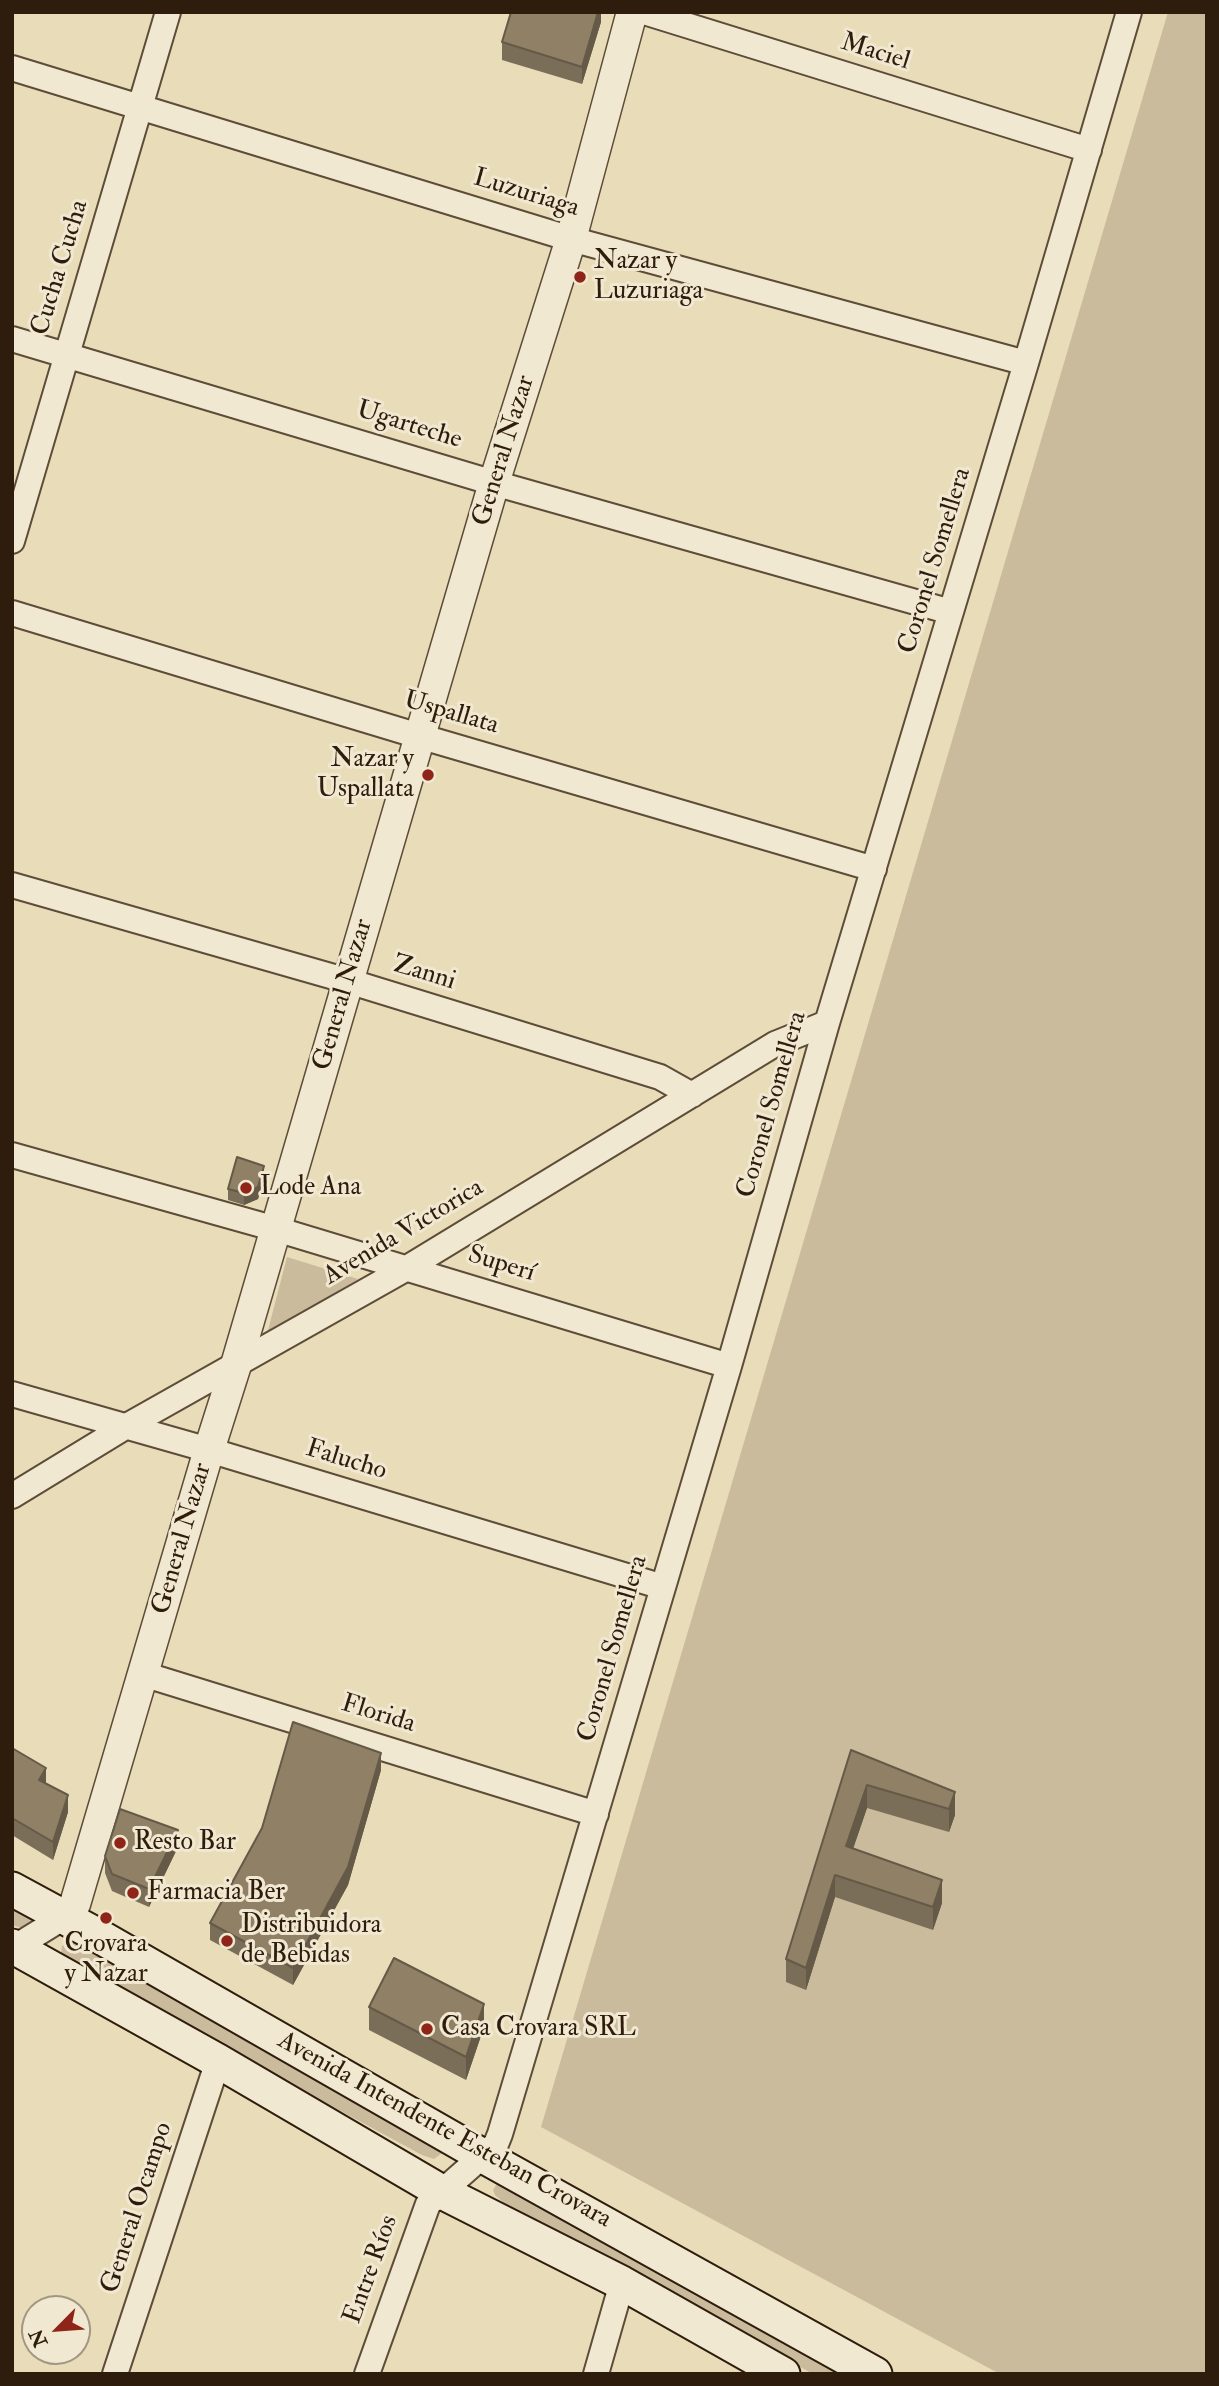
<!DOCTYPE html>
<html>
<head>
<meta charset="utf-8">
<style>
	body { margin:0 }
	#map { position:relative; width:1219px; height:2386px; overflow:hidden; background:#e9dcb9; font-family:"IM FELL Double Pica",serif }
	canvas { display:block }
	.frame { position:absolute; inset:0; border:14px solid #2e1c0c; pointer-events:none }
	.north { position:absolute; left:21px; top:2295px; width:70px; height:70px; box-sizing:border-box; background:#f1e8d2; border:2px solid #a39683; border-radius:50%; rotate:245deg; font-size:19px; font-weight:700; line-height:28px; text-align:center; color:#2e1c0c }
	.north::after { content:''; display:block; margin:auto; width:24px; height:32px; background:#8f2418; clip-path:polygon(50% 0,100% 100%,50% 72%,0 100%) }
</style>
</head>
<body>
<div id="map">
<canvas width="1219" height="2386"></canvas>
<div class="frame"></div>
<div class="north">N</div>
</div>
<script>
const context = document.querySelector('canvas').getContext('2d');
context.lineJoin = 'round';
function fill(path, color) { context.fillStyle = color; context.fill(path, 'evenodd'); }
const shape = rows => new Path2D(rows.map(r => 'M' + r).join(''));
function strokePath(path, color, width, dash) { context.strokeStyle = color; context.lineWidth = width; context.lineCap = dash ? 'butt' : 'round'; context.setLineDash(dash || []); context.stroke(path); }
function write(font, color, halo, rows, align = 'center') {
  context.font = font + ' "IM FELL Double Pica",serif'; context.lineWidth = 6; context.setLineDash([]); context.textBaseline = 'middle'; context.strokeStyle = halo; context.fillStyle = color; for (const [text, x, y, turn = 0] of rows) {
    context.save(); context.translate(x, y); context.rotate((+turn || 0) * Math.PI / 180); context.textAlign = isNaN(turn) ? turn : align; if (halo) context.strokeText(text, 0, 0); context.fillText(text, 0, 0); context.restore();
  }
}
fill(shape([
	[1168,12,1207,12,1207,2374,1000,2374,541,2127],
	[287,1257,358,1279,267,1334],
	[12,1904,37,1921,28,1930,12,1925],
	[69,1940,77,1940,443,2142,442,2153,434,2159,422,2155,65,1962,61,1954,62,1946],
	[499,2180,865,2374,813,2374,504,2203,495,2195,493,2190]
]), '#c9bb9c');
const minor = shape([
	[644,12,1089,150],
	[12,68,571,239,1026,363],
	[12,339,494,483,951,612],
	[12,541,168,12],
	[12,613,419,736,874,869],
	[12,885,348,981,660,1077,692,1095],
	[12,1155,276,1229,729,1366],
	[12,1394,209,1450,663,1587],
	[12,1496,125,1427,407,1268,775,1044,827,1023],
	[143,1674,596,1814],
	[12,1949,64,1917],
	[115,2374,218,2061],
	[367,2374,428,2204,496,2144,500,2134,729,1366,827,1023,1026,363,1129,12],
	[596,2374,622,2283]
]);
const tertiary = shape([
	[64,1917,75,1904,209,1450,236,1365,494,483,571,239,632,12]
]);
const secondary = shape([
	[12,1889,97,1935,483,2156,875,2374],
	[12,1946,218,2061,440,2191,622,2283,783,2374]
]);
strokePath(minor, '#5d4c37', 28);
strokePath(tertiary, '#5d4c37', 33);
strokePath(secondary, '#2e1c0c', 37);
strokePath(minor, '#f1e8d2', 24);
strokePath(tertiary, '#f1e8d2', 30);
strokePath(secondary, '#f1e8d2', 33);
fill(shape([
	[601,12,601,22,582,84,502,60,502,42],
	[264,1178,258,1199,244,1205,228,1200,228,1189],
	[12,1748,46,1783,68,1812,53,1860,12,1835],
	[851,1750,955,1792,955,1815,949,1832,867,1808,853,1849,942,1903,933,1930,835,1897,806,1990,786,1982,786,1959],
	[381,1770,348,1885,293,1985,210,1940,210,1923],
	[178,1847,149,1907,112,1891,105,1873,105,1856],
	[369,2007,484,2027,466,2080,369,2030]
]), '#7b6e58');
fill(shape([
	[598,12,601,12,601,22,582,84,582,67],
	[264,1166,264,1178,258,1199,244,1205,244,1193],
	[381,1753,381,1770,348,1885,293,1985,293,1968],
	[46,1768,46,1785,39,1780],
	[867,1785,867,1808,846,1869,846,1846],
	[955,1792,955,1815,949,1832,949,1809],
	[68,1795,68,1812,53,1860,53,1842],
	[178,1830,178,1847,149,1907,149,1889],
	[835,1875,835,1897,806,1990,806,1968],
	[942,1880,942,1903,933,1930,933,1907],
	[484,2004,484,2027,466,2080,466,2057]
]), '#645a47');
const building = shape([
	[511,12,598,12,582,67,502,42,511,12],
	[237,1157,264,1166,258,1187,244,1193,228,1189,237,1157],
	[293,1722,381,1753,348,1867,293,1968,210,1923,262,1828,293,1722],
	[12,1748,46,1768,39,1780,68,1795,53,1842,12,1818,12,1748],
	[851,1750,955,1792,949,1809,867,1785,846,1846,942,1880,933,1907,835,1875,806,1968,786,1959,851,1750],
	[120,1809,178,1830,149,1889,112,1874,105,1856,120,1809],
	[394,1958,484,2004,466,2057,369,2007,394,1958]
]);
fill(building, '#8f8066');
strokePath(building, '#645a47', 2);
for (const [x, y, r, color] of [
	[580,277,7,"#8f2418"],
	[428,775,7,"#8f2418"],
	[246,1188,7,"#8f2418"],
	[120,1843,7,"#8f2418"],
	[133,1893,7,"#8f2418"],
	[106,1918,7,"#8f2418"],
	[227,1941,7,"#8f2418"],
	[427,2029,7,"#8f2418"]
]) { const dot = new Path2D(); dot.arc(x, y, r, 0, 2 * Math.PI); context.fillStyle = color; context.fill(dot); strokePath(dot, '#f1e8d2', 2.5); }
write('26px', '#2e1c0c', '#f1e8d2', [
	["Maciel",875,53,17],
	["Luzuriaga",526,194,17],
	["Cucha Cucha",61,268,-73],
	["Ugarteche",409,426,17],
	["General Nazar",505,451,-73],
	["Coronel Somellera",936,561,-73],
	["Uspallata",451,714,16],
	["Zanni",424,974,17],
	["General Nazar",344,995,-74],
	["Coronel Somellera",773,1105,-74],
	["Avenida Victorica",404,1233,-31],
	["Superí",501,1265,17],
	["Falucho",346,1461,17],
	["General Nazar",183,1539,-74],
	["Coronel Somellera",614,1649,-74],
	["Florida",378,1715,17],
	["Avenida Intendente Esteban Crovara",444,2131,29],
	["General Ocampo",138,2208,-72],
	["Entre Ríos",372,2270,-70]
]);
write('26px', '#2e1c0c', '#f1e8d2', [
	["Nazar y",594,262],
	["Luzuriaga",594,292],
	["Nazar y",414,760,"right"],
	["Uspallata",414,790,"right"],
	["Lode Ana",260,1188],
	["Resto Bar",134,1843],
	["Farmacia Ber",147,1893],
	["Distribuidora",241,1926],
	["de Bebidas",241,1956],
	["Crovara",106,1945,"center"],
	["y Nazar",106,1975,"center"],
	["Casa Crovara SRL",441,2029]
], 'left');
</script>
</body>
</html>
